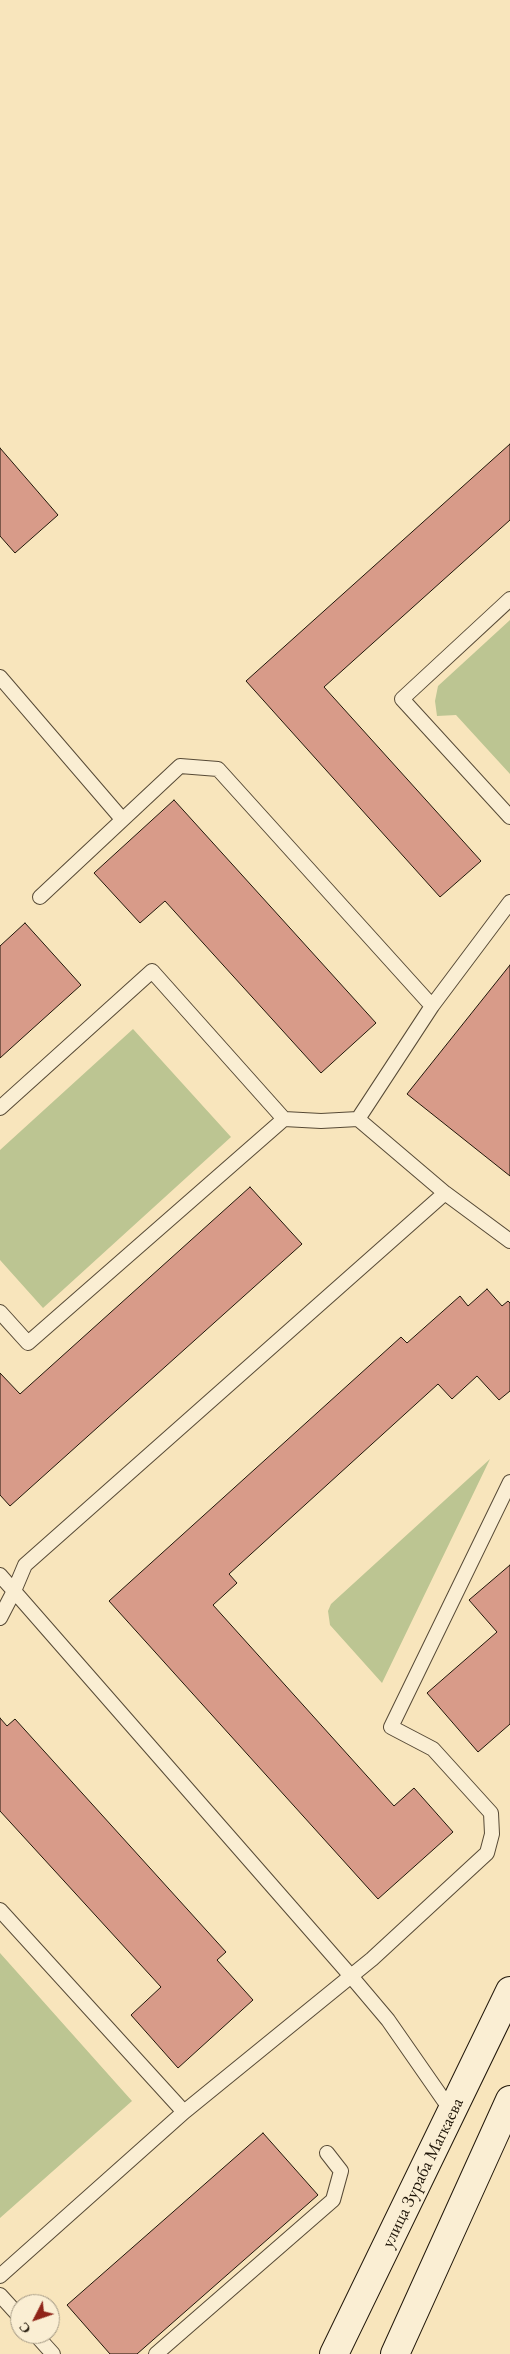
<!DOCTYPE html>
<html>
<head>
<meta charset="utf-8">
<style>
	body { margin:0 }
	#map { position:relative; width:510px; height:2354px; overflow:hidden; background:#f8e5bc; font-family:"EB Garamond",serif }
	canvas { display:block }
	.north { position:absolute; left:10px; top:2294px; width:50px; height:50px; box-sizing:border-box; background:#faeed3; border:1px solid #a39883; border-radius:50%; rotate:229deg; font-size:14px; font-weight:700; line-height:20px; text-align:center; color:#21170a }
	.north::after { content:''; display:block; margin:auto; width:18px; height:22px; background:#8f2418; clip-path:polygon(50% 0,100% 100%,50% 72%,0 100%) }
</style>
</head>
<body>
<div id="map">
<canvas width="510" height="2354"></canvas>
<div class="north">С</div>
</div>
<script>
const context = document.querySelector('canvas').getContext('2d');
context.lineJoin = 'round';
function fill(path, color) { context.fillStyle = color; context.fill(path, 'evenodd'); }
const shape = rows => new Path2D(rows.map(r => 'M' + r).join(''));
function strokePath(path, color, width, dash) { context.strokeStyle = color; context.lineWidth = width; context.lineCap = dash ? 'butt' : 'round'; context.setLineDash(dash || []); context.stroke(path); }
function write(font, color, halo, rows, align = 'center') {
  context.font = font + ' "EB Garamond",serif'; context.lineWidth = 5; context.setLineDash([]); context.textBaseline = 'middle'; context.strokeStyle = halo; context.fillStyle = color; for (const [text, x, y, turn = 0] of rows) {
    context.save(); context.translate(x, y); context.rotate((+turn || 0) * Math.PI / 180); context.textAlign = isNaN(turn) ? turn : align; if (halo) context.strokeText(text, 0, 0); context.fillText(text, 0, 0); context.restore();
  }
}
fill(shape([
	[510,620,510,774,456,715,437,716,435,701,438,686],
	[133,1029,231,1137,43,1308,0,1260,0,1150],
	[490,1459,382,1683,330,1625,328,1611,331,1604],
	[0,1953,132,2101,0,2218]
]), '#bcc592');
const building = shape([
	[510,444,510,520,324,687,481,861,440,897,246,681,510,444],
	[0,448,58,515,15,553,0,536,0,448],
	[174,800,376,1023,321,1073,165,901,140,923,94,873,174,800],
	[25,923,81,985,0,1058,0,946,25,923],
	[510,965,510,1176,407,1094,510,965],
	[250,1187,302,1244,10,1506,0,1495,0,1373,20,1394,250,1187],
	[487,1289,502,1306,508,1301,510,1303,510,1391,499,1400,477,1376,452,1399,438,1384,229,1574,237,1583,213,1605,394,1806,414,1788,453,1832,378,1899,109,1601,401,1337,407,1343,460,1296,468,1306,487,1289],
	[510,1565,510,1724,478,1752,427,1693,497,1632,469,1600,510,1565],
	[0,1718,7,1726,15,1719,226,1952,217,1960,253,2000,178,2068,131,2015,161,1987,0,1811,0,1718],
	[263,2133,318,2195,137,2354,110,2354,67,2305,263,2133]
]);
fill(building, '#d89b89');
strokePath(building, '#21170a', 1);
const lane = shape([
	[510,599,402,699,510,817],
	[0,677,122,819],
	[40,897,180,766,218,769,432,1006],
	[0,1108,152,971,284,1119,28,1343,0,1312],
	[284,1119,321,1121,358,1119,445,1193],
	[358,1119,432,1006,510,902],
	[0,1575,14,1591,0,1618],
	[0,1910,184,2112],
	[452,2112,388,2020,350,1975,14,1591,25,1565,445,1193,510,1241],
	[0,2276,184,2112,372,1959,487,1853,492,1834,491,1813,433,1749,391,1727,510,1482],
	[0,2295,20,2317],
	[35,2334,53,2354],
	[156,2354,333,2200,341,2171,327,2153]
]);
const secondary = shape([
	[334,2354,510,1991],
	[395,2354,510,2100]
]);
strokePath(lane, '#574a36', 16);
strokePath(secondary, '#21170a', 30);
strokePath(lane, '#faeed3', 14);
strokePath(secondary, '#faeed3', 28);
write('18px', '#21170a', '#faeed3', [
	["улица Зураба Магкаева",423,2173,-64]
]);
</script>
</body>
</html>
